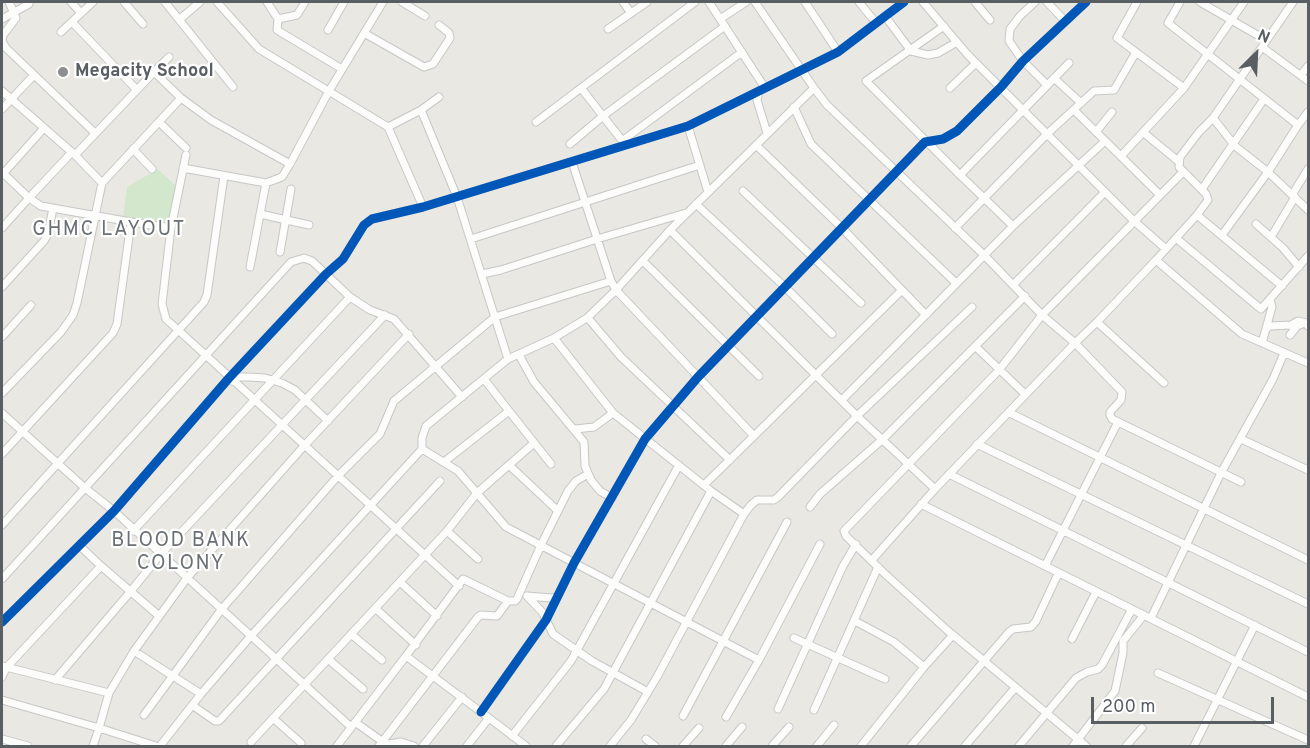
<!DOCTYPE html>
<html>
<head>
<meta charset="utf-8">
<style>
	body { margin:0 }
	#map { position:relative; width:1310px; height:748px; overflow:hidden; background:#eae8e3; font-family:Overpass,sans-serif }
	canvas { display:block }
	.frame { position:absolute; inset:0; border:3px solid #595e62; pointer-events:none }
	.north { position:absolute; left:1226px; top:24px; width:60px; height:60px; -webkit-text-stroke:4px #fff; paint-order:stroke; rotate:24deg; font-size:16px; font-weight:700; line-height:24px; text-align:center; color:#595e62 }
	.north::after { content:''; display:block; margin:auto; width:21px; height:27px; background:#595e62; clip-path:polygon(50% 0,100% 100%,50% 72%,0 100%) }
	.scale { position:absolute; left:1091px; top:697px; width:183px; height:27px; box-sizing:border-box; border:3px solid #595e62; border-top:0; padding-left:8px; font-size:18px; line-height:21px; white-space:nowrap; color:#595e62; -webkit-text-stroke:4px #fff; paint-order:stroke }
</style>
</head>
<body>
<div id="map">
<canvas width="1310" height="748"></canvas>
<div class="frame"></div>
<div class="north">N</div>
<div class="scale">200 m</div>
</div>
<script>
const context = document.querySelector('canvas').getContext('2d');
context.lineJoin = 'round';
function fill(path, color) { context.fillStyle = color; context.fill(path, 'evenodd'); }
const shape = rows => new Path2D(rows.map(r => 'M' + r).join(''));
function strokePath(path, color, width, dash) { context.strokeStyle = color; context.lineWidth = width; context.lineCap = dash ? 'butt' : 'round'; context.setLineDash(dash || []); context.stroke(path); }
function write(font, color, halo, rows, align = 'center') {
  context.font = font + ' Overpass,sans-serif'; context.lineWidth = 4.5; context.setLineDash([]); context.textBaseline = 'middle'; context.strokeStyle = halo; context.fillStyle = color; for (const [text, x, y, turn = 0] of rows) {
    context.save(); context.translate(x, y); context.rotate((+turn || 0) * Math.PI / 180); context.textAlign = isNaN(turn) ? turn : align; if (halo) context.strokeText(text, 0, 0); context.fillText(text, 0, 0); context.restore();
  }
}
fill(shape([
	[158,169,179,189,169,224,123,217,127,187]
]), '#d3e7cd');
const street = shape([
	[9,2,16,18,3,35,2,41,6,48,95,133],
	[71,2,81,13],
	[124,2,143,24],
	[165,2,233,87],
	[217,2,259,49,388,127,423,207],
	[267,2,278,19,277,30,342,69],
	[402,2,425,16],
	[623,2,631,13],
	[709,2,765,88],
	[755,2,814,88,827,105,985,256,1042,315,1075,343,1097,322],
	[805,2,838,52],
	[859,2,876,23],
	[923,2,967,54,1134,221,1166,249],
	[975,2,990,20],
	[1035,2,1020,16,1010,29,1009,41,1023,61,1047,85],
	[1047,2,1065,21],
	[1137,2,1117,38,1184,88],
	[1180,2,1168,23,1298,125],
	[1200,2,1266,40],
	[1293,2,1213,118,1199,132,1180,157,1179,167,1206,194,1208,200,1197,215,1156,260,1242,334,1308,363],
	[885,16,911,51,928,55,938,53,957,42],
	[2,19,29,4,29,2],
	[180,19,200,2],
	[278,19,297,15,305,2],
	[720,19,746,2],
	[72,22,136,89],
	[944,26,866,81,960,175,1069,63],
	[608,29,647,2],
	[328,30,344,2],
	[61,32,93,2],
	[364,33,424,67,433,64,450,38,449,33,439,25],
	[1262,47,1308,81],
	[154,72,169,57],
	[1301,75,1308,66],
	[1054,78,1081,103],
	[581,88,624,143],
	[950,88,976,63],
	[2,91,75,155,154,72,181,98,211,120,290,164,329,91,383,2],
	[759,91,757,100,767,133],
	[794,107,811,144,956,283],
	[2,109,34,75],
	[421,110,457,197,508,359],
	[1074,110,1159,194],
	[1213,118,1235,146,1268,172,1308,210],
	[159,122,186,148],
	[536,122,695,2],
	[688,126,708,192],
	[388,127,421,110,439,97],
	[1096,132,1112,112],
	[1144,133,1178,161],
	[622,141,742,52],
	[570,144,603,116,725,26],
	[756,145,842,228,926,315],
	[133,149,152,169],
	[72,152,29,198,41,206,131,222,171,228],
	[75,155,102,183,181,98],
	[186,155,171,228,162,304,166,319,459,586],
	[1121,156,1184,88,1244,2],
	[572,162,611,281,616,290,754,436,902,290],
	[183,168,266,183,282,177,290,164],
	[2,172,29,198,2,228],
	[2,175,44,128],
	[960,175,1013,226],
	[1202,189,1264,99],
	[743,191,861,303],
	[1292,195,1308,169],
	[696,204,785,287,832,334],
	[260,214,309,225],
	[1197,215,1282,286],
	[1256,224,1283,248,1299,267],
	[955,228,1047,134,1094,91,1114,90,1136,52],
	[670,230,857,416,935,489],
	[1222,235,1268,172,1298,125,1308,112],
	[1271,237,1295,197],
	[1176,238,1261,309,1308,256],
	[471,239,700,165],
	[280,252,291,189],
	[1156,260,1097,322,1164,383],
	[643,261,759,376],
	[250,267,266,183],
	[482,274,501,270,597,239,686,213],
	[1013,285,1105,192],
	[2,287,44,241,48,234,53,208],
	[350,297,370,310,394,319,462,397],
	[588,318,621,357,730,460],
	[1266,329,1270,326,1291,325,1298,321,1306,323,1308,326],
	[1290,335,1297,326,1305,323],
	[2,337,31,305],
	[554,338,613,413,711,491,744,514],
	[1262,343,1272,307,1270,299],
	[976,347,1025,394],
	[519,355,534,382,584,442,585,466,591,480,600,491,612,498],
	[232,381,238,377,249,377,265,378,282,383,295,390,328,421],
	[2,393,61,332,73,315,77,303,102,183],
	[842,400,1013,226,1105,141],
	[509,411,551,464],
	[2,413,85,488,114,511,351,727],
	[1010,413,1308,560],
	[575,429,594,427,613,413],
	[1241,439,1308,470],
	[977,444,1308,604],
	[422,449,458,471,506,527,759,660],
	[2,454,113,333,117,324,131,222],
	[444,462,509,411,484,379],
	[509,465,558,511],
	[949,474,1308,652],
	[704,485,754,436],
	[921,504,1308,697],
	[810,507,820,494,883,439,1025,296],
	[2,525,204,302,207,295,224,176],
	[447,531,478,559],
	[872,560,935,489,1075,343,1122,392,1121,400,1110,412,1110,415,1112,419,1241,482],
	[101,566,158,615],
	[1045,566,1118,422],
	[2,579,291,262,304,258,312,261,350,297,133,531],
	[400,582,437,616],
	[527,596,543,613,553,634,592,661,648,692],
	[527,596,551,598,557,597],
	[375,608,416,645],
	[1151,618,1221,473,1273,379,1284,353],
	[855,621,894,642,924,667],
	[2,622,114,511,229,378,326,274,343,259,364,225,372,219,423,207,688,126,838,52,904,2],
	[351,634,382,660],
	[794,638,885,679],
	[1072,639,1096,592],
	[134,651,201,694],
	[406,656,463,579,508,601,515,601,517,599,541,545,568,491,576,481,588,474],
	[328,659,363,689],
	[2,666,109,693],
	[1158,673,1308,740],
	[2,677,6,668,101,566,80,546],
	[55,680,131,591,160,555,385,315],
	[2,700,99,728,109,693,134,651,187,578,304,446,409,334],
	[192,705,215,721,219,721,440,481],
	[778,709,843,566,856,544],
	[814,710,878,567],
	[481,712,546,620,574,563,645,439,698,377,925,142,943,139,957,131,1001,87,1023,61,1086,2],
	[144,715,221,610,337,477,380,434,394,401,495,317,611,281],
	[683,716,787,522],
	[726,717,759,660,820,544],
	[273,718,301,743],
	[355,722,383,742,389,744,401,742,414,746],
	[512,736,571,661,679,465],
	[2,739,28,746],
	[646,739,655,746],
	[251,742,447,531,477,493,534,443],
	[93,746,99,728,156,746],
	[160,746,201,694,250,637,422,449,422,438,426,426,508,359,554,338,587,318,616,290,670,230,814,88],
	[337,746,406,656,489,718],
	[379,746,478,617,481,615,497,616,508,601],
	[423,746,462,697],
	[467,746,489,718,526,746],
	[556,746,604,689,711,491],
	[610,746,631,720,657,677,744,514,751,505,757,500,774,500,778,497,857,416,972,307],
	[683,746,699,728],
	[726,746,742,727],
	[772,746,789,727],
	[817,746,834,725],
	[861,746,924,667,953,635],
	[911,746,1009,632,1013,629,1031,627,1036,621,1058,574],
	[965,746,1015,688],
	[1019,746,1076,678,1087,672,1098,669,1102,665,1132,609],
	[1073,746,1115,691,1123,653,1123,641,1144,615],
	[1086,746,947,630,884,573,846,536,844,531,999,370,1042,315,1183,172],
	[1126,746,1142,728],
	[1194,746,1255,625]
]);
strokePath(street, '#c6c7c6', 9);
strokePath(street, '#fcfcfb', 7);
strokePath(shape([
	[2,622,114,511,229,378,326,274,343,259,364,225,372,219,423,207,688,126,838,52,904,2],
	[481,712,546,620,574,563,645,439,698,377,925,142,943,139,957,131,1001,87,1023,61,1086,2]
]), '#0057b8', 9);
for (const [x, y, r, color] of [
	[63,72,6,"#8c8e8f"]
]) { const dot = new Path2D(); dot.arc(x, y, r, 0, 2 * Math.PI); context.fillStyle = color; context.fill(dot); strokePath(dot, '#fff', 2); }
write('bold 18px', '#595e62', '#fff', [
	["Megacity School",75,72]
], 'left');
context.letterSpacing = '1.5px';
write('20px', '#6a7074', '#fff', [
	["GHMC LAYOUT",109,231],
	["BLOOD BANK",181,542],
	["COLONY",181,565]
]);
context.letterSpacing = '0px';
</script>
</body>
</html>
